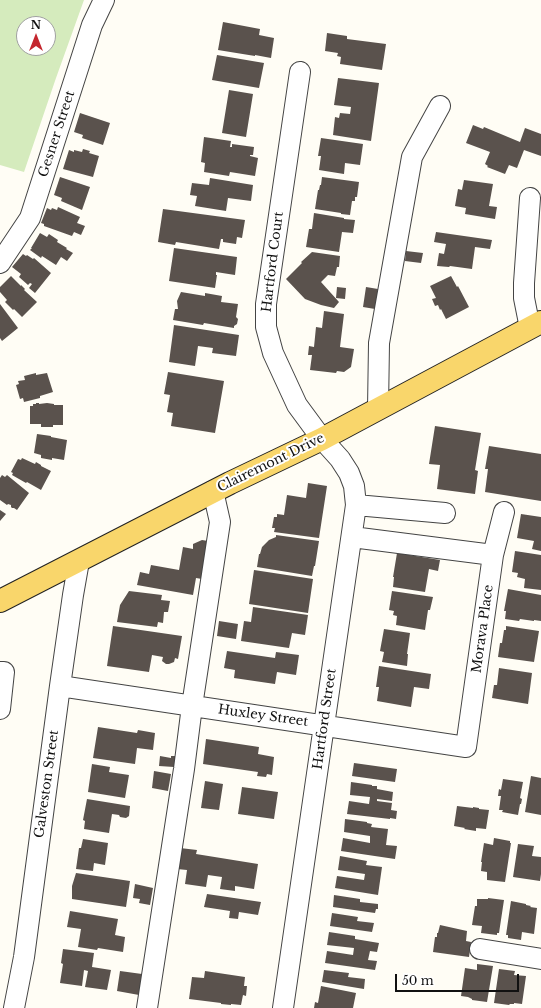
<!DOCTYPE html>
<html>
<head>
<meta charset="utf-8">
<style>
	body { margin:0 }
	#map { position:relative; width:541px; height:1008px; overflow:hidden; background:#fffdf5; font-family:"Libre Baskerville",serif }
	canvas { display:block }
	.north { position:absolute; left:16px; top:16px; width:40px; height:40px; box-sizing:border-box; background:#fff; border:1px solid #a0a0a0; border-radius:50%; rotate:0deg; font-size:11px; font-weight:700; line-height:16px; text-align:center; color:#111 }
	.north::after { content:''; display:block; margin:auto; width:14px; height:18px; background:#c4262e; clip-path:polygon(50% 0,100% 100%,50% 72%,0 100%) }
	.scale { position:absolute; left:395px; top:974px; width:124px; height:18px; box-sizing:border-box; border:2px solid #111; border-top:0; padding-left:5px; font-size:12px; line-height:14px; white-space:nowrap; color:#111; -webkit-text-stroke:3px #fff; paint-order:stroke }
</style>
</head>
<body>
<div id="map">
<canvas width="541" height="1008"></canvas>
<div class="north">N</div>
<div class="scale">50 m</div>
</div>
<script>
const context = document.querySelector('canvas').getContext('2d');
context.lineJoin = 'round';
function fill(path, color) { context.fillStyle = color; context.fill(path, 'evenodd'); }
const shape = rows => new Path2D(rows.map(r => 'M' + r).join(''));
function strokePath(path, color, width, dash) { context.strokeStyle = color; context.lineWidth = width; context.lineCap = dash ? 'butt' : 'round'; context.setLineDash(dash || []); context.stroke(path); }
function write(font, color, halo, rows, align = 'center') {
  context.font = font + ' "Libre Baskerville",serif'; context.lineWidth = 4; context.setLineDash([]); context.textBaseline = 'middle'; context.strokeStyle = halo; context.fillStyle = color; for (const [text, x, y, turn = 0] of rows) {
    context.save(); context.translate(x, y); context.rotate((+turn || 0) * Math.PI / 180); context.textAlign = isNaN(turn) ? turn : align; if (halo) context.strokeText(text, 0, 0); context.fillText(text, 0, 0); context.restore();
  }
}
fill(shape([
	[0,0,84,0,56,78,24,172,0,165],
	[24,24,48,24,48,48,24,48]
]), '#d5ebbd');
fill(shape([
	[223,22,260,29,259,35,274,38,271,58,255,55,255,56,218,50],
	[327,33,347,36,347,39,386,44,382,70,340,64,341,57,337,56,338,53,325,51],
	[217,55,264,63,259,88,212,80],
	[338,78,379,83,371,141,333,135,335,117,339,118,340,113,350,114,351,107,334,105],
	[229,90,253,94,246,137,222,133],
	[80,113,110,123,103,145,82,138,83,135,74,132],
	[473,125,483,129,484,127,520,142,525,128,541,134,541,156,524,150,517,168,509,165,505,174,487,167,488,166,485,164,490,152,466,143],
	[204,137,231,141,230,147,232,147,232,144,254,147,253,155,250,155,250,156,258,158,255,176,230,172,229,176,204,172,205,163,201,162],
	[321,138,363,144,360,165,345,163,344,174,319,170,321,156,318,156],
	[83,149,90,151,89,153,99,156,93,177,63,169,69,150,74,152,74,150,82,152],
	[60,177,90,187,82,210,61,201,62,198,54,195],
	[322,177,359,182,357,197,355,197,355,201,352,201,350,215,341,214,341,213,315,209,318,190,319,190,320,185,321,185],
	[210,178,253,185,251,201,228,198,226,211,195,206,197,196,190,195,192,183,209,185],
	[464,180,493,184,489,206,497,207,495,219,465,214,466,208,455,206,458,189,462,190],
	[58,207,80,217,77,223,85,226,81,235,74,232,72,236,44,226,44,224,41,223,47,208,51,210,52,208,57,210],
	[163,209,245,220,242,238,237,237,236,244,223,242,223,239,221,239,219,249,176,242,175,245,158,242],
	[314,213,344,218,344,219,355,220,353,233,342,232,339,252,306,247,309,229,312,229],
	[436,232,492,240,490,249,475,247,472,269,450,266,449,267,437,266,439,253,444,254,446,244,434,242],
	[40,233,47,237,49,234,58,240,57,242,67,248,66,249,73,253,67,261,61,257,56,265,42,256,41,258,30,250,32,248,31,248],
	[174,248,237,257,235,275,216,272,216,275,217,275,215,288,169,281],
	[406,251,423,253,421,263,405,261],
	[312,252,340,256,339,267,337,267,335,276,328,275,321,282,339,302,334,308,321,305,305,299,286,279,302,263,301,262],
	[23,254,26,256,27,255,33,259,34,258,51,273,35,293,29,288,32,284,30,283,28,285,19,277,21,274,12,267],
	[11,276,21,286,21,285,25,289,24,290,37,302,22,317,14,309,13,310,5,302,7,300,0,292,0,287],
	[451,276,457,287,458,286,469,307,446,319,441,309,440,310,438,305,435,306,432,299,436,298,430,286],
	[337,287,346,288,345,299,336,298],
	[366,287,378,289,375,309,363,307],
	[181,292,205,296,205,293,222,296,221,302,238,304,236,317,238,319,237,324,234,326,234,328,204,323,203,325,173,320,175,309,178,309,177,301],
	[0,304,18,328,2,341,0,338],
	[324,311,344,314,340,347,354,349,351,367,344,372,337,371,336,373,310,370,312,355,308,355,309,346,314,347,316,327,322,328],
	[174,325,239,335,236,356,212,353,213,348,198,346,195,366,169,362],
	[168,372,224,381,215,433,171,426,173,413,167,412,170,395,164,394],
	[36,373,36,375,47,373,53,392,40,396,40,398,24,402,23,398,20,399,16,385,19,384,18,381,25,380,24,376],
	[36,403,39,403,39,404,47,403,54,404,54,405,63,405,63,425,53,425,53,427,41,427,41,424,30,424,30,406,33,406,33,404,36,404],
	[435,426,481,433,475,470,478,471,475,494,437,489,440,465,429,464],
	[37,434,51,436,51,437,67,440,64,460,52,458,52,460,41,458,41,455,34,453],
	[489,446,541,454,541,501,485,492,488,469,485,469],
	[22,458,35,464,36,462,41,465,41,466,51,471,41,490,27,482,26,483,12,475,13,473,11,472,18,459,21,460],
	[2,475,5,477,7,475,29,493,17,510,14,508,12,508,11,507,11,505,8,504,7,505,0,500,0,478],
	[308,483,327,486,319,538,274,532,275,528,272,528,274,517,277,517,277,514,284,515,287,495,306,498],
	[0,510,6,514,0,521],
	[521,514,541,517,541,551,532,549,534,541,517,538],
	[276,535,319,541,315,566,314,566,312,576,257,567,259,554,260,554,262,547,269,540,276,537],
	[202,540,208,541,202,579,196,578,193,595,137,585,140,572,149,574,151,565,179,570,183,547,193,549,193,544],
	[515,551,541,555,541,590,524,588,525,579,517,577,518,573,512,572],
	[397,553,440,560,438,571,429,569,425,592,393,587,394,577,393,577],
	[254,570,313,579,308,613,249,604],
	[508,589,541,595,541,621,534,620,534,621,520,619,519,621,505,619,506,611,504,611],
	[129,591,162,595,161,600,170,601,168,612,164,612,163,623,158,622,157,627,117,622,120,605],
	[392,591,433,597,430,610,428,610,425,630,396,625,397,616,393,615,394,611,389,610],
	[253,607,308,615,305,635,292,633,289,648,241,641,244,621,251,622],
	[219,621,238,624,236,639,217,636],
	[113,626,182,636,178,659,175,658,174,662,169,664,166,664,162,661,163,657,152,655,149,672,107,666],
	[506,626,539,631,534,662,498,657,500,643,502,643,504,630,506,630],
	[384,629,410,633,407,654,408,654,407,666,382,662,384,652,380,651],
	[227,651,275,658,276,652,299,655,296,675,277,672,275,684,234,678,235,670,224,668],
	[379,666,431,674,429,689,414,687,411,707,377,701,379,687,376,687],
	[499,668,532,673,528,704,492,698,494,685,497,685],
	[98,727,137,733,138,730,155,733,153,750,137,748,135,764,93,758],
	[206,739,259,747,258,754,274,757,272,775,267,774,266,777,257,776,258,772,203,764],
	[160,756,171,758,171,756,176,756,174,767,159,766],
	[354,763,397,769,395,782,352,776],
	[92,764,110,767,109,772,129,775,125,798,88,792],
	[154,771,171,774,168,791,152,788],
	[531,776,541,778,541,815,525,812],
	[503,779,523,782,520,798,522,799,521,804,520,804,518,815,502,812,503,810,499,810,501,796,498,796,499,789,501,790],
	[205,781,223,784,219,810,201,808],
	[351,782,372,785,372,786,377,786,377,789,393,792,392,801,377,799,377,801,392,803,391,810,397,811,396,819,390,818,390,819,347,814,349,801,369,804,370,797,350,795],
	[242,787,278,792,274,819,238,814],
	[87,799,130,806,129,816,126,818,120,817,119,815,112,814,109,833,84,829,85,821,83,820],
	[457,806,473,808,473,807,479,808,479,809,489,810,486,829,476,828,476,831,464,829,465,828,454,826],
	[345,819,367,822,367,823,372,824,371,827,388,829,386,845,397,846,395,859,341,851,343,838,370,843,370,836,344,832],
	[494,838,510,841,510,843,511,843,505,882,487,880,487,872,481,871,482,862,481,862,484,843,493,845],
	[83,839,108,843,105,865,94,863,93,871,76,869,79,848,81,848],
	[518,844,534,846,532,856,541,857,541,874,540,881,513,877],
	[180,848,197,850,196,854,258,864,254,889,235,886,235,891,220,889,222,877,208,875,206,887,185,884,187,870,177,869],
	[340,856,367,861,366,865,382,867,378,895,335,888,337,876,364,880,365,874,338,870],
	[76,873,130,881,126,907,72,899,72,886],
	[135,884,153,888,150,905,139,903,140,899,133,898],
	[207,894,261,902,258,915,239,912,238,919,229,918,230,911,204,907],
	[334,895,360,899,360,902,378,904,378,909,376,909,375,913,333,907],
	[488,898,504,900,499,933,497,933,497,935,481,933,482,926,472,925,475,906,477,906,477,899,488,899],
	[511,901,526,904,526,905,531,906,530,907,537,908,534,934,522,932,521,940,508,938,508,935,506,935],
	[70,911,118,919,115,935,125,937,123,952,98,948,97,950,78,947,81,929,67,927],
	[332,913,358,917,357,921,374,923,372,932,330,926],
	[440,925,467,931,466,941,471,942,469,957,433,952,435,937,437,937,437,933,438,933],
	[329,932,355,936,355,939,379,943,377,952,370,951,368,960,377,961,375,970,325,963,327,951,353,955,354,948,327,945],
	[63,949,94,953,92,967,111,970,107,990,85,987,88,971,84,970,82,986,60,983,63,964,61,963],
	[477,964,493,966,487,1002,472,1000,472,999,468,997,461,996,465,968,477,970],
	[499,969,515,971,514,975,526,976,522,1004,514,1003,514,1004,510,1004,509,1005,494,1003],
	[324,970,349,973,348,977,365,979,364,989,322,982],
	[120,971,142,974,139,995,117,991],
	[205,971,245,977,244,986,247,986,246,996,243,995,241,1005,231,1004,231,1005,221,1004,221,1003,189,999,192,977,204,978],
	[321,986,356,993,353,1008,314,1008,315,1002,318,1003]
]), '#5a524d');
const minor = shape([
	[0,263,30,218,92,25,104,0],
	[530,328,524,298,524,283,530,198],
	[378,409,379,343,412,157,440,106],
	[356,505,445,513],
	[352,537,493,555],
	[0,672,4,672,0,709],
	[60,686,466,747,493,555,504,512],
	[480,949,541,959],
	[14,1008,24,957,60,686,73,595,79,561],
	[147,1008,184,769,192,706,220,522,213,491],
	[283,1008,356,505,354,486,349,473,340,459,322,439,297,405,273,353,266,327,266,304,300,72]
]);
const major = shape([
	[0,601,230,483,322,439,541,322]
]);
strokePath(minor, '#444', 22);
strokePath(major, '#222', 24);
strokePath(minor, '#fff', 20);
strokePath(major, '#f9d66b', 22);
write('13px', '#111', '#fff', [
	["Gesner Street",57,134,-72],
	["Hartford Court",273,262,-83],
	["Clairemont Drive",271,463,-26],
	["Morava Place",483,629,-82],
	["Huxley Street",263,716,8],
	["Hartford Street",325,719,-82],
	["Galveston Street",47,784,-82]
]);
</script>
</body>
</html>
